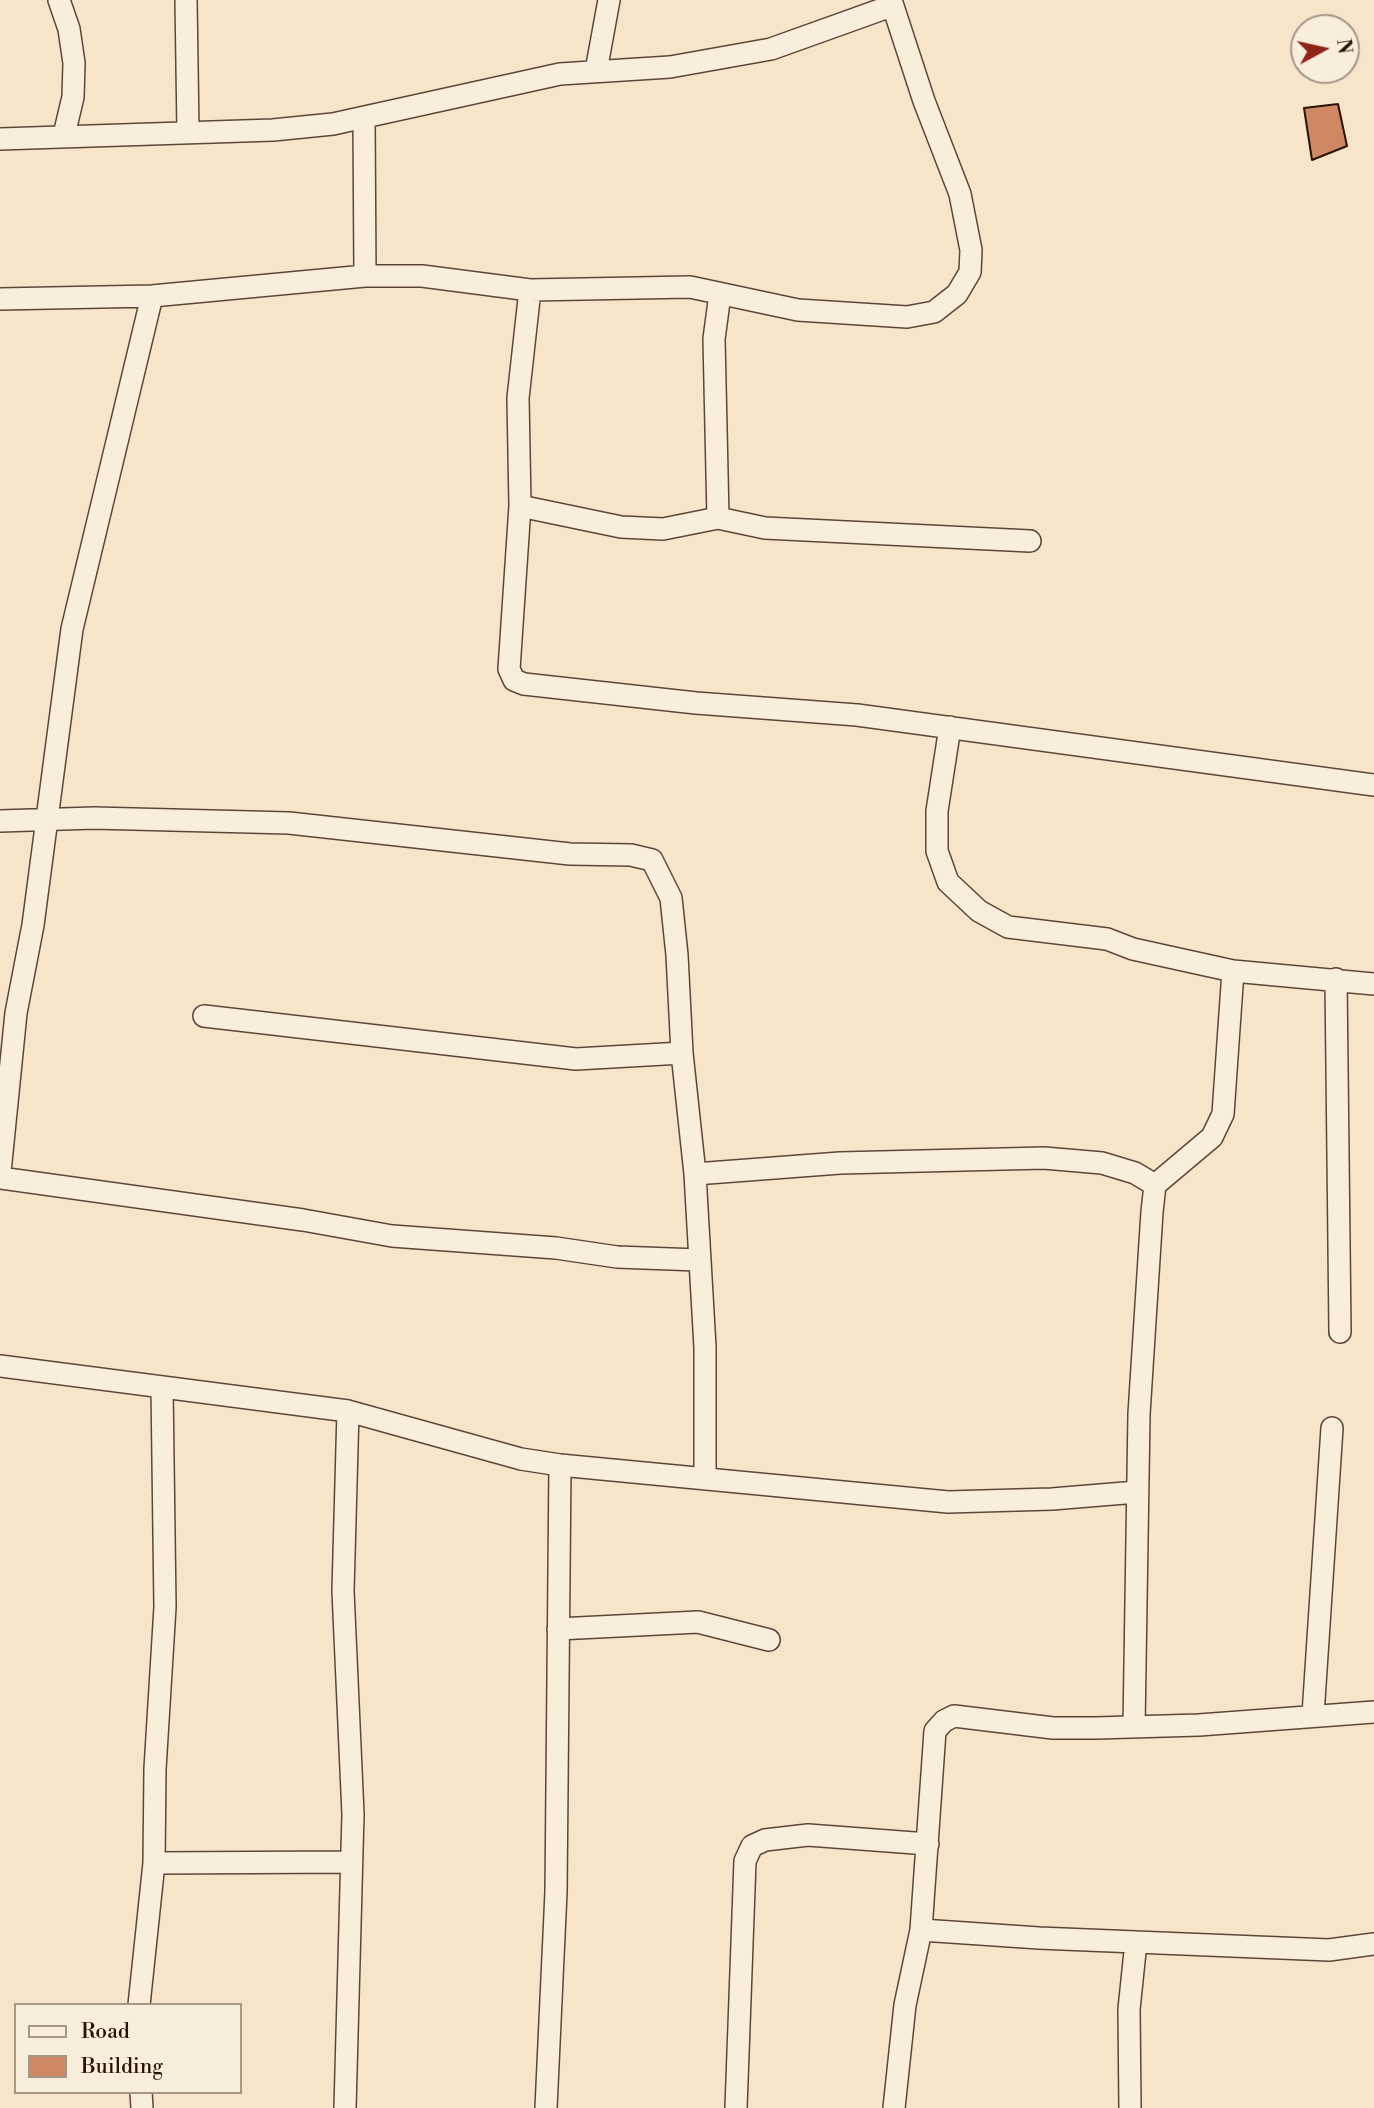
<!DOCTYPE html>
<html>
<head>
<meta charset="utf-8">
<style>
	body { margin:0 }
	#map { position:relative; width:1374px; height:2108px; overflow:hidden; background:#f6e5c9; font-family:"Libre Bodoni",serif }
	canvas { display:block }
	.legend { position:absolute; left:14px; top:2003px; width:228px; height:91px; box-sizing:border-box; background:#f9eedc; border:2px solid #a79686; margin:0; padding:9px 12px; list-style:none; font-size:21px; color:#2b1106 }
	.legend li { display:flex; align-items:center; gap:14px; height:35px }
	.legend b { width:35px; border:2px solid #a79686 }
	.north { position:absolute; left:1290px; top:14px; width:70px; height:70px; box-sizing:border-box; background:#f9eedc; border:2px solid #a79686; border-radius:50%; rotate:82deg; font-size:19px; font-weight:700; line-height:28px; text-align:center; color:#2b1106 }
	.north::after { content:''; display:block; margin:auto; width:24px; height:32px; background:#8f2418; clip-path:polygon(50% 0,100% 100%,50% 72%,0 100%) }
</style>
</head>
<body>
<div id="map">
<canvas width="1374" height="2108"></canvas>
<ul class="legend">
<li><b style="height:9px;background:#f9eedc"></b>Road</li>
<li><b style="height:19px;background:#ce8964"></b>Building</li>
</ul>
<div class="north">N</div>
</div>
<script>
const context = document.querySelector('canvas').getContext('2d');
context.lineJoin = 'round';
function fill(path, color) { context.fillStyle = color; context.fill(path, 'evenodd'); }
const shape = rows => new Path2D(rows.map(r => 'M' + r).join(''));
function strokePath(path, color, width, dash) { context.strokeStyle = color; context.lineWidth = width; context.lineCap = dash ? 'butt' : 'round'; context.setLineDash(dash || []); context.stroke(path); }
const building = shape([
	[1338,104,1347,146,1312,160,1304,108,1338,104]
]);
fill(building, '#ce8964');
strokePath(building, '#2b1106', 2);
const minor = shape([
	[59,0,69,29,74,63,73,97,64,135],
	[186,0,188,131],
	[596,71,609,0],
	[364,118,365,276],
	[0,139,273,130,333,124,560,74,670,67,771,49,891,6],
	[0,299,152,296,365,276,422,276,530,290,690,287,798,310,907,317,934,312,957,294,970,272,971,250,960,194,924,101,891,0],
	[520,506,518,398,530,290],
	[718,518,714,339,720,294],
	[1030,541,765,528,718,518,663,529,621,527,520,506,509,669,514,680,524,684,696,703,857,715,1374,785],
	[950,727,937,811,937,851,948,882,979,911,1008,927,1107,939,1133,949,1233,971,1374,984],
	[0,821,94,818,289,823,570,854,631,855,652,860,671,898,677,955,682,1053,695,1174,705,1347,705,1479],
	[1336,979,1340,1332],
	[204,1016,576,1059,682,1053],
	[0,1172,16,1013,33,925,72,629,152,296],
	[695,1174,840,1163,1044,1158,1102,1163,1135,1173,1155,1185],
	[0,1178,303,1220,392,1236,556,1248,617,1257,698,1260],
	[0,1366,348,1411,521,1459,560,1465,948,1502,1052,1499,1137,1492],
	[558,1629,698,1622,769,1640],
	[1313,1715,1332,1428],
	[1134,1727,1139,1414,1152,1212,1155,1185,1212,1137,1223,1114,1233,971],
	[154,1863,350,1862],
	[921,1930,1039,1938,1329,1950,1374,1944],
	[139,2005,154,1863,155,1769,165,1607,162,1387],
	[141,2092,142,2108],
	[345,2108,353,1814,343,1591,348,1411],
	[546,2108,556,1892,560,1465],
	[736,2108,745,1861,752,1846,765,1840,808,1835,928,1844],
	[894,2108,905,2005,921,1930,935,1731,944,1721,954,1716,1053,1728,1096,1728,1199,1725,1374,1712],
	[1130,2108,1129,2009,1136,1942]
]);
strokePath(minor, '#5e4637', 24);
strokePath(minor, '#f9eedc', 21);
</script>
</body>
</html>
